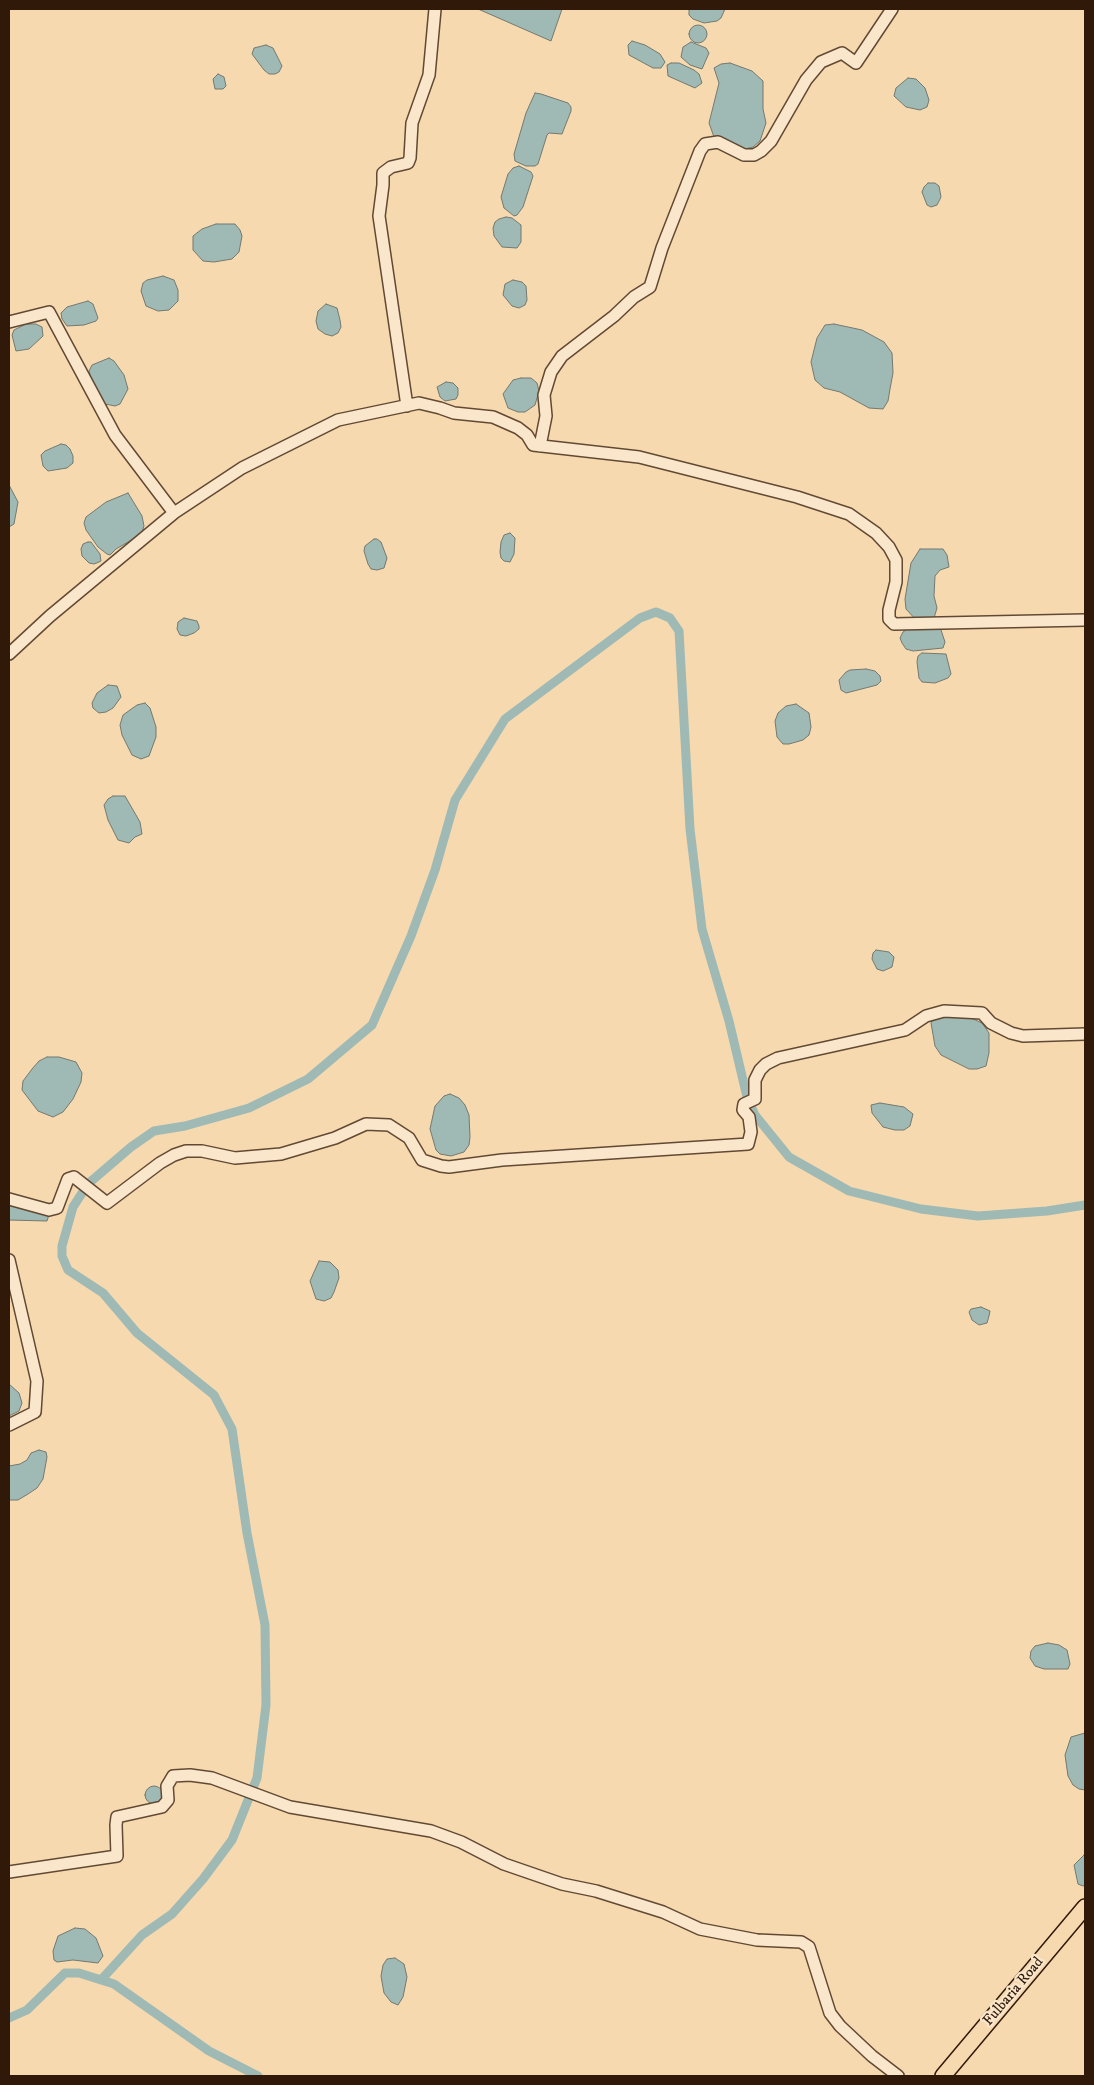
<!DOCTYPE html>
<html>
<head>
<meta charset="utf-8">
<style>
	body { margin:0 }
	#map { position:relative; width:1094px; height:2085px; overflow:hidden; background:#f6d9af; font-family:"IM FELL DW Pica",serif }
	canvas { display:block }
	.frame { position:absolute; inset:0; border:10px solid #31190a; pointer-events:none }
</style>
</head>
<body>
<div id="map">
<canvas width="1094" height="2085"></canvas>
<div class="frame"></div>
</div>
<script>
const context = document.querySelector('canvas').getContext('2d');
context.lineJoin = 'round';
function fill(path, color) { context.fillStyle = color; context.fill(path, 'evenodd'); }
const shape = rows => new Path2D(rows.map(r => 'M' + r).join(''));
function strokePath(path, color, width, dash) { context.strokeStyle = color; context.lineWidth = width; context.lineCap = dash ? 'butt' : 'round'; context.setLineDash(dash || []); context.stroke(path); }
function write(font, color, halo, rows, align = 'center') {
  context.font = font + ' "IM FELL DW Pica",serif'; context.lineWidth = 4.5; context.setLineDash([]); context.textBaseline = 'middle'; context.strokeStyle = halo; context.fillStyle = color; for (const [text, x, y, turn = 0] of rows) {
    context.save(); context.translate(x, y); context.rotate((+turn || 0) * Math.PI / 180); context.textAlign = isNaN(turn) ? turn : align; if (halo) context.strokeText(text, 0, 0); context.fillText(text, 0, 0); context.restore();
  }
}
const water = shape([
	[478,9,562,9,551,41,478,9],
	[689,9,725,9,721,18,717,21,704,23,693,19,689,15,689,9],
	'689 34a9 9 0 1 1 18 0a9 9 0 1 1-18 0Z',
	[632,41,645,45,660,54,665,62,661,68,653,68,629,55,628,45,632,41],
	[691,42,706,48,709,53,702,69,690,65,681,57,683,47,691,42],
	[266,45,273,48,282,66,279,72,275,74,269,74,264,70,252,54,254,48,266,45],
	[671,63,679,63,694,70,699,74,702,83,695,88,668,76,667,65,671,63],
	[730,63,752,71,763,81,763,109,766,123,760,141,753,147,745,149,714,137,709,123,719,83,714,68,721,64,730,63],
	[218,74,224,77,226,86,223,89,215,89,213,79,218,74],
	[908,78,916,79,925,88,929,100,927,107,920,110,906,107,894,96,896,88,908,78],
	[535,93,541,94,568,103,571,107,571,111,562,134,549,133,547,135,538,164,535,166,526,166,515,161,514,154,526,113,535,93],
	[519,166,531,172,533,176,523,207,517,215,514,216,504,208,501,197,508,174,513,168,519,166],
	[928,183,935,183,939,186,941,197,937,205,931,207,927,205,922,192,924,187,928,183],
	[506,217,512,218,521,225,521,242,517,248,502,247,494,236,493,228,495,222,499,219,506,217],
	[216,224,235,224,240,230,242,236,239,252,232,259,214,262,203,261,193,250,193,236,202,229,216,224],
	[163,276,174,280,178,290,178,301,169,310,158,311,146,306,141,291,143,283,147,280,163,276],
	[513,280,522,282,526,286,527,300,525,305,519,308,512,306,503,295,505,284,513,280],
	[88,301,93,304,98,318,96,321,84,325,67,326,62,319,61,313,67,307,88,301],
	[326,304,337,308,340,320,341,327,338,333,332,336,325,334,318,329,316,321,318,311,326,304],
	[26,324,36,324,42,327,43,336,29,349,16,351,12,335,14,330,26,324],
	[834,324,862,330,884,342,892,353,893,373,890,389,888,401,883,409,869,408,840,392,824,388,815,380,811,362,817,338,825,325,834,324],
	[109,358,114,361,124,375,128,389,120,404,115,406,105,404,95,392,89,371,92,365,109,358],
	[521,378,531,378,537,383,539,391,535,405,525,412,518,412,508,408,503,394,513,380,521,378],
	[446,382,453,383,458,388,458,395,456,399,445,401,440,397,437,387,446,382],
	[61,444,66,445,70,449,73,456,73,463,67,468,48,471,43,466,41,455,45,451,61,444],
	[9,485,18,502,14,524,9,527,9,485],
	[128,493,142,516,144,526,142,532,135,538,116,549,110,555,107,554,98,547,86,530,84,523,86,517,106,502,128,493],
	[510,533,515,538,514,554,510,562,504,561,501,558,500,552,501,542,504,535,510,533],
	[374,539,377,539,381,542,387,558,384,568,377,570,371,569,368,564,364,551,365,546,374,539],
	[88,542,91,542,100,554,101,561,99,562,94,564,89,563,82,556,81,549,83,544,88,542],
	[920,549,943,549,947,555,949,567,940,570,935,576,934,596,937,608,934,618,917,621,906,609,905,599,911,563,920,549],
	[184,618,197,621,199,626,199,629,194,633,186,636,180,635,177,629,178,622,184,618],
	[940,627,945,642,943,648,913,651,906,649,902,643,900,638,903,632,909,628,940,627],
	[922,653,946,654,951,674,948,678,935,683,922,682,919,678,917,662,918,656,922,653],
	[866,669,875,671,880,676,881,681,877,685,846,693,841,690,839,680,846,672,850,670,866,669],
	[108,685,117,686,121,697,113,708,106,712,99,713,93,708,92,703,97,693,108,685],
	[145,703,150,708,156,727,156,737,149,756,141,759,132,755,122,735,120,725,123,715,137,705,145,703],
	[796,704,809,713,811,727,809,735,803,740,789,744,783,744,777,737,775,721,778,713,786,706,796,704],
	[113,796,125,796,140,822,142,834,135,837,129,843,118,840,108,820,104,805,108,799,113,796],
	[876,950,889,952,894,957,892,967,883,971,877,969,872,959,873,953,876,950],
	[938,1016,969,1017,982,1023,989,1033,989,1053,986,1066,977,1069,969,1069,941,1055,935,1046,931,1023,933,1019,938,1016],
	[47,1057,59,1057,76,1062,82,1073,81,1082,73,1099,63,1112,53,1117,38,1111,22,1090,23,1081,32,1069,39,1061,47,1057],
	[450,1094,459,1098,465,1105,469,1115,470,1137,469,1145,464,1152,451,1156,440,1154,436,1150,430,1129,435,1106,444,1096,450,1094],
	[880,1103,904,1107,913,1114,910,1126,904,1130,895,1130,883,1127,872,1113,871,1105,880,1103],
	[9,1201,49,1215,47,1221,9,1220,9,1201],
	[319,1261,330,1262,338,1270,339,1278,334,1292,331,1298,324,1301,316,1299,310,1281,319,1261],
	[981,1307,990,1311,989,1316,987,1323,979,1325,972,1320,969,1312,971,1309,981,1307],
	[9,1384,19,1393,22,1403,19,1411,9,1416,9,1384],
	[39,1450,46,1452,47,1457,43,1479,37,1488,28,1494,18,1500,9,1500,9,1466,20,1464,27,1460,31,1453,39,1450],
	[1048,1643,1059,1645,1067,1650,1070,1664,1068,1669,1044,1669,1035,1666,1030,1658,1031,1651,1035,1646,1048,1643],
	[1085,1733,1085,1790,1079,1789,1073,1785,1068,1776,1065,1755,1071,1737,1085,1733],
	'145 1795a9 9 0 1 1 18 0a9 9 0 1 1-18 0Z',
	[1084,1855,1085,1855,1085,1885,1083,1886,1078,1884,1074,1865,1084,1855],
	[75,1928,85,1929,96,1938,103,1956,98,1963,73,1960,57,1962,54,1960,53,1951,58,1936,75,1928],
	[395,1958,404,1964,407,1977,403,1997,398,2005,391,2002,384,1993,381,1976,383,1965,387,1959,395,1958]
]);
fill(water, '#9fb9b4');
strokePath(water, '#737970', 1);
strokePath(shape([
	[89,1183,131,1147,154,1131,185,1126,249,1108,308,1079,372,1025,411,936,435,870,455,800,505,719,640,618,656,612,670,618,679,631,690,829,702,929,729,1021,747,1097,755,1115,789,1157,849,1191,921,1209,978,1216,1047,1211,1085,1205],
	[84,1190,73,1207,62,1246,62,1256,68,1270,103,1293,137,1333,214,1395,232,1429,247,1533,265,1625,266,1705,257,1778,232,1840,203,1879,172,1914,142,1935,101,1980],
	[9,2018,27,2010,65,1973,79,1973,114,1984,209,2051,258,2076]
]), '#9fb9b4', 9);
const minor = shape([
	[9,322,49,312,115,435,174,513,242,468,338,420,419,403,440,408,454,413,493,417,518,428,527,435,533,445,639,457,797,497,849,514,876,533,889,547,896,560,896,582,889,610,889,619,894,624,1085,620],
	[407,406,379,216,383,185,383,173,391,167,408,163,410,158,412,123,429,75,435,9],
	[540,446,546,416,544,395,551,372,562,356,614,316,634,297,650,287,662,248,700,151,705,144,718,142,744,155,754,155,761,151,771,141,806,80,821,62,842,53,856,63,892,9],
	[9,654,50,616,174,513],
	[9,1199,49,1210,57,1208,68,1179,74,1177,107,1203,160,1163,174,1155,186,1151,202,1151,235,1158,281,1154,335,1138,366,1124,389,1125,409,1138,422,1160,441,1166,449,1167,502,1160,748,1144,751,1132,749,1117,743,1110,744,1104,755,1099,755,1080,760,1070,766,1064,778,1058,905,1030,926,1016,944,1011,982,1013,991,1023,1011,1033,1023,1036,1085,1034],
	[9,1260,37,1381,35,1412,9,1425],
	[9,1872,117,1856,116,1825,117,1817,162,1807,168,1800,167,1786,173,1776,190,1775,212,1778,290,1807,431,1831,461,1842,504,1864,562,1884,596,1891,663,1912,700,1929,757,1940,801,1942,809,1947,830,2013,840,2026,872,2056,898,2076]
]);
const major = shape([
	[943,2076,1085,1907]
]);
strokePath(minor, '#624933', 14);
strokePath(major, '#31190a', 18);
strokePath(minor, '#f9e6cb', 11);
strokePath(major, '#f6d9af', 15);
write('15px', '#31190a', '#f9e6cb', [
	["Fulbaria Road",1014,1992,-50]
]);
</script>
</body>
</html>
